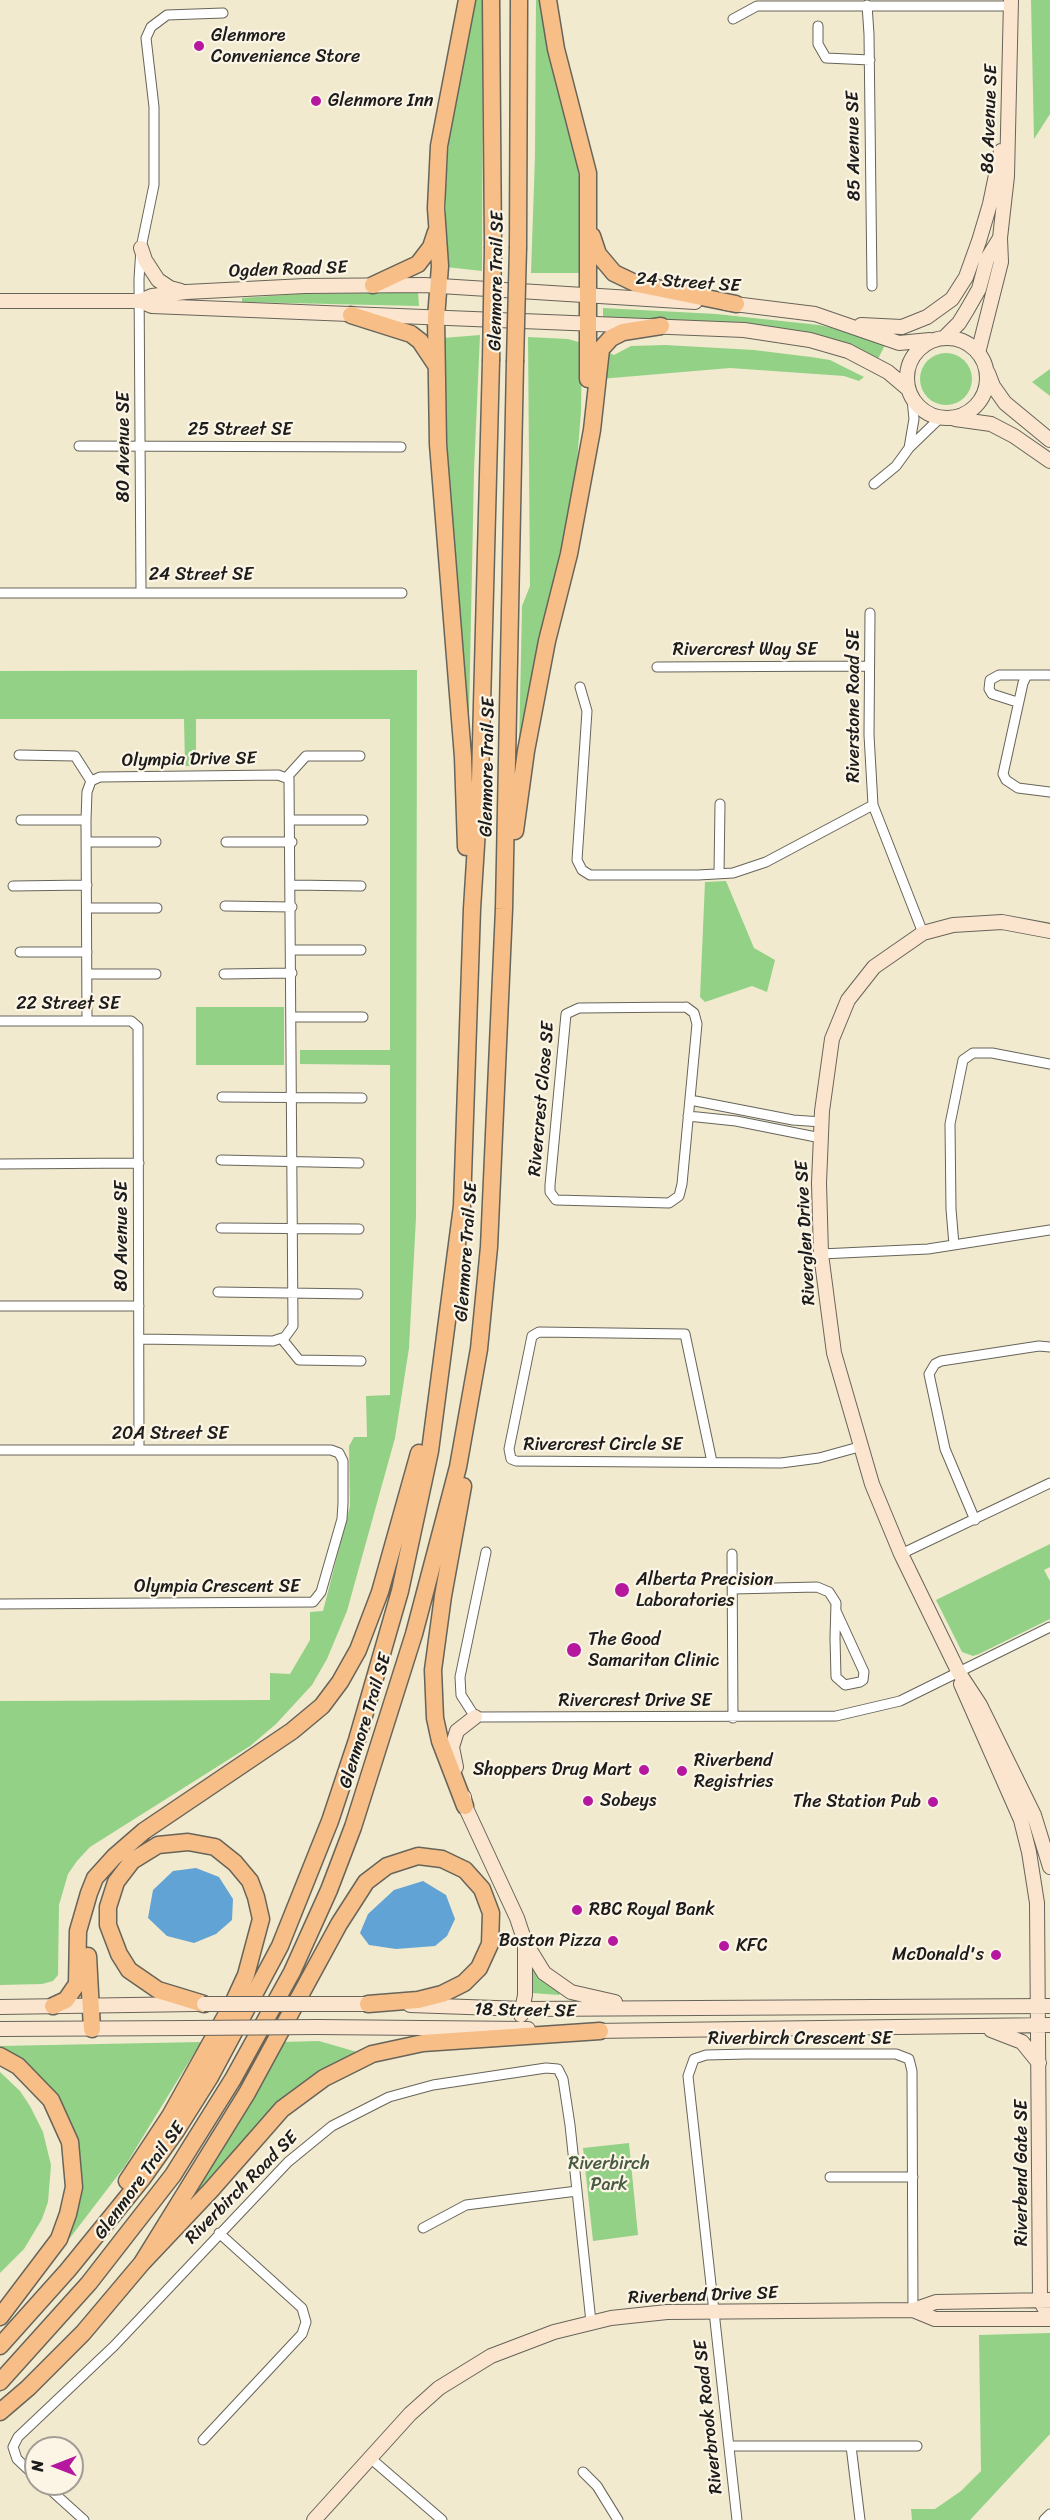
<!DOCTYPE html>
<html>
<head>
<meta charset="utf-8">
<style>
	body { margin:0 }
	#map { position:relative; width:1050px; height:2520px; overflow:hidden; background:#f1eace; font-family:Sriracha,sans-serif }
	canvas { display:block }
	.north { position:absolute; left:24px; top:2436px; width:60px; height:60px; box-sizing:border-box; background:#fcf5e5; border:2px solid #a29e95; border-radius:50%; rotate:270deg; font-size:16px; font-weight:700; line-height:24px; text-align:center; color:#1c1c1c }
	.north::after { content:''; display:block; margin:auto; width:21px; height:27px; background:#b5179e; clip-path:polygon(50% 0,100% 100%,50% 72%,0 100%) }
</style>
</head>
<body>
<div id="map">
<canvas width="1050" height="2520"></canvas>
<div class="north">N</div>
</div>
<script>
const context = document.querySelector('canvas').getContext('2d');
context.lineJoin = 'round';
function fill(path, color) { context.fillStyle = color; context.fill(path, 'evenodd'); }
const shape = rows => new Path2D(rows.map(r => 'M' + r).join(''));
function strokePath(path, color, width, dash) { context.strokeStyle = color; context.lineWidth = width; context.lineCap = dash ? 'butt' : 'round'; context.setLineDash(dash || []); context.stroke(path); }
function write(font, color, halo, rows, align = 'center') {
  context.font = font + ' Sriracha,sans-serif'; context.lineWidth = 4.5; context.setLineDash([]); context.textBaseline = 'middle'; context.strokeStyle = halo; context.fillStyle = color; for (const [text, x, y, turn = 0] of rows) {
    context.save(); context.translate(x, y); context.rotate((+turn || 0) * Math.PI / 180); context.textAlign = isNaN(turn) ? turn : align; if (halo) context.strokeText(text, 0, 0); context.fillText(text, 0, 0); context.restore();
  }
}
fill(shape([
	[470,0,483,0,482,271,446,267,446,186,449,136],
	[536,0,543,0,577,163,583,209,582,273,531,273,535,156],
	[1031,0,1050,0,1050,114,1034,139],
	[418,292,419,306,242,302,242,298,299,294],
	[603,308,716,314,819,325,846,331,885,345,878,359,847,344,793,330,739,323,603,317],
	[480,335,474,471,469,716,464,716,444,459,443,338],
	[528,337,568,339,582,343,581,411,574,501,519,750,522,606,530,586],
	[665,345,754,350,811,357,830,360,864,377,859,381,844,376,730,368,600,379,608,352,614,355,631,346],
	'920 379a26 26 0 1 1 52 0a26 26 0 1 1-52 0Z',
	[1050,369,1050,396,1032,382],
	[417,670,416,1218,409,1348,395,1438,347,1611,327,1659,312,1685,276,1724,250,1746,90,1847,77,1861,68,1874,59,1905,58,1975,53,1981,42,1984,0,1985,0,1701,270,1700,270,1673,290,1674,310,1640,310,1612,323,1611,350,1506,349,1446,354,1437,367,1437,366,1396,390,1395,390,1065,300,1064,300,1050,390,1050,390,719,196,719,196,766,185,766,184,719,0,719,0,671],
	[726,881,754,948,775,960,767,992,752,986,705,1002,700,997,705,882],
	[196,1007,284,1007,284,1065,196,1065],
	[1050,1544,1050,1567,1044,1570,1050,1581,1050,1619,979,1654,973,1656,962,1652,936,1600],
	[536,1969,561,1991,559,1995,532,1993,532,1971],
	[319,2041,357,2052,358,2056,225,2162,194,2196,191,2194,281,2042],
	[201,2042,125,2166,50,2264,76,2144,0,2050,0,2046],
	[0,2072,20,2091,30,2106,43,2132,51,2165,48,2202,42,2219,24,2249,0,2273],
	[629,2143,638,2235,593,2241,583,2148],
	[1050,2333,1050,2434,970,2520,912,2520,911,2509,935,2509,961,2491,981,2471,979,2335]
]), '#93d187');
fill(shape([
	[196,1868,219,1877,233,1899,232,1920,216,1934,194,1943,167,1936,148,1918,153,1890,173,1871],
	[423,1881,446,1895,455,1919,447,1936,435,1946,396,1949,369,1945,360,1933,368,1914,394,1890]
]), '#62a3d5');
const street = shape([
	[867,5,869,34,872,286],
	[733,19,757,6,1011,6],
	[818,26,818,44,826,58,870,60],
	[79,446,401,447],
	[909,448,914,419,912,399],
	[874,484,896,466,909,448,941,417],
	[141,592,139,279,141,248,154,185,154,107,146,38,151,27,167,15,223,13],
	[0,593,402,593],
	[870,613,869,735,873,805,923,933],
	[657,667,869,666],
	[1050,675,1027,675,1023,683,1003,774,1006,780,1018,788,1050,792],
	[580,687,587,711,577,860,582,870,590,875,698,875,733,873,766,862,873,805],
	[1017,702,992,694,989,689,990,680,999,675,1027,675],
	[19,755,75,756,91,781],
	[287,777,306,756,360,756],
	[21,820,86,820],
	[292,820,363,820],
	[87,842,156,842],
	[226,842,292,842],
	[719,873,720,804],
	[292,885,361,886],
	[13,886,87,885],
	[225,906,292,907],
	[87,908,157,908],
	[292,950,361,950],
	[20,952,87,952],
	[87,974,156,974],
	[224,974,292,973],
	[686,1007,694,1013,697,1024,682,1184,679,1196,669,1203,556,1200,550,1192,550,1185,566,1014,579,1008,686,1007],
	[292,1017,363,1017],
	[0,1021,131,1021,138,1027,139,1450],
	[87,1021,86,820,87,792,91,781,100,777,190,776,278,775,289,779,293,1326,285,1337,273,1341,139,1339],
	[222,1097,362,1098],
	[690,1100,793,1120,822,1122],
	[688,1116,736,1121,821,1138],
	[221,1160,359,1163],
	[0,1164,139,1163],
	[221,1228,359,1229],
	[954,1245,951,1209,950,1124,963,1060,973,1053,992,1053,1050,1064],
	[821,1254,928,1249,1050,1230],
	[218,1292,358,1294],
	[0,1306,139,1306],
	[282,1339,299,1360,361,1361],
	[0,1450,331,1450,339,1453,343,1461,343,1503,342,1519,321,1592,313,1602,0,1604],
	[712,1462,685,1334,539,1332,532,1336,509,1449,511,1459,516,1461,781,1463,819,1458,859,1447],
	[975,1520,945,1449,929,1374,935,1364,941,1361,1039,1346,1050,1347],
	[486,1552,460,1677,461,1695,475,1717,836,1716,900,1701,1050,1627],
	[732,1554,733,1718],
	[901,1554,1050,1483],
	[733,1589,817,1587,829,1592,836,1603,835,1638,836,1677,845,1685,860,1682,863,1680,864,1672,836,1611],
	[830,2177,913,2177],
	[423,2228,466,2205,577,2191],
	[203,2440,302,2334,306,2322,302,2308,219,2233],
	[729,2446,851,2446,860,2520],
	[851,2446,917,2446],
	[369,2457,442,2520],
	[583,2472,597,2486,618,2520],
	[36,2477,17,2459,13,2447,18,2437,114,2346,288,2162,332,2126,389,2097,433,2085,546,2068,558,2069,563,2079,570,2125,591,2322],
	[44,2484,84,2520],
	[737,2520,688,2076,694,2059,706,2055,747,2054,896,2054,909,2059,912,2071,913,2310],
	[1044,2520,1050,2514]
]);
const secondary = shape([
	[141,248,145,260,158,280,170,288,181,291],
	[0,301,140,301,152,296,186,292,305,286,424,285,695,302],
	[140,301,152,306,744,330,810,340,848,351,888,372,908,389],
	[726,303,815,314,899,343,930,340],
	[861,325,902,327,927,317,952,299,966,277,979,241,990,204,1001,151],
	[945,337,959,323,967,310,979,289,987,259,1000,238],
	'907 378a40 40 0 1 1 80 0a40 40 0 1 1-80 0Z',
	[978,353,1001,262,1000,238,1007,176,1011,0],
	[988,373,993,386,1005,403,1050,440],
	[955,419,991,424,1014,436,1050,461],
	[1050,931,1002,922,953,925,923,933,874,967,848,1000,832,1039,822,1111,819,1183,821,1254,834,1353,872,1484,901,1554,959,1673,980,1705,1034,1815,1050,1867],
	[961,1684,1021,1820,1029,1852,1037,1903,1040,2300,1050,2318],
	[456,1767,452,1747,457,1731,475,1717],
	[464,1797,465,1806,517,1918,525,1942,544,1973,571,1992,615,2002],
	[319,2004,376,2004],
	[410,2005,524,2009,1050,2006],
	[0,2007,196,2004],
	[521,2015,525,1995,525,1942],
	[317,2027,528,2029],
	[0,2029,191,2028],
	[991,2030,1022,2042,1039,2063],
	[592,2031,1050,2025],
	[913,2310,935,2319,1050,2319],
	[314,2520,410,2414,439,2388,491,2356,554,2332,611,2318,667,2312,913,2310,936,2302,1050,2300]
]);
const highway = shape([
	[491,0,493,247],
	[548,0,556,49,588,173,588,379],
	[592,236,598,254,614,273,637,284,736,304],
	[518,247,519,0],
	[373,285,418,264,431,247,436,232],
	[351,315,411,334,420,341,436,365],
	[515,831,526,751,547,641,569,554,592,430,601,349,611,338,623,332,661,326],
	[466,847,463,757,438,444,436,318,440,266,436,208,439,146,467,0],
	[463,1486,443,1596,433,1670,435,1718,440,1741,465,1806],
	[88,1956,92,2029],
	[53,2006,66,2000,77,1984,78,1931,89,1893,95,1878,114,1857,144,1831,292,1731,322,1706,340,1682,358,1650,380,1592,419,1453],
	[0,2056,18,2066,51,2100,70,2142,74,2187,68,2214,59,2239,0,2317],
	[127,2181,170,2116,234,2001,246,1975,261,1919,256,1897,250,1881,235,1863,215,1847,188,1842,158,1845,132,1861,116,1882,108,1907,108,1925,119,1954,129,1970,158,1990,204,2004],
	[142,2263,247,2093,339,1924,366,1882,387,1866,418,1856,442,1859,465,1870,482,1889,491,1913,490,1944,479,1968,464,1983,442,1994,418,2000,368,2004],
	[0,2346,68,2270,142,2179,176,2131,210,2077,280,1946,330,1821,357,1740,400,1591,430,1451,462,1206,472,909,480,781,491,361],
	[0,2382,89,2283,173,2175,233,2079,292,1972,329,1890,353,1827,414,1634,447,1509,458,1467,479,1349,489,1247,504,909,515,362],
	[0,2412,28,2388,83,2333,142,2263,211,2190,282,2109,324,2078,372,2054,423,2043,600,2031]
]);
strokePath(street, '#67645a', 11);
strokePath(secondary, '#67645a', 16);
strokePath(highway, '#67645a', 19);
strokePath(street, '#fff', 9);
strokePath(secondary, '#fce5cf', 14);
strokePath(highway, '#f7be87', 16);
const secondaryBridge = shape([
	[204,2004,319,2004],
	[191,2028,317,2027]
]);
const highwayBridge = shape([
	[491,361,493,247],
	[515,362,518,247]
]);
strokePath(secondaryBridge, '#67645a', 16, []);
strokePath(highwayBridge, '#67645a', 19, []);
strokePath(secondaryBridge, '#fce5cf', 14);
strokePath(highwayBridge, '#f7be87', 16);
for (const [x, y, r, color] of [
	[199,46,6,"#b5179e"],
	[316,101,6,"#b5179e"],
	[622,1590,8,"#b5179e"],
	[574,1650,8,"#b5179e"],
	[644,1770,6,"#b5179e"],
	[682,1771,6,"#b5179e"],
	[588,1801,6,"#b5179e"],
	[933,1802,6,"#b5179e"],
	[577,1910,6,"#b5179e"],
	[613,1941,6,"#b5179e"],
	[724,1946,6,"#b5179e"],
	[996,1955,6,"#b5179e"]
]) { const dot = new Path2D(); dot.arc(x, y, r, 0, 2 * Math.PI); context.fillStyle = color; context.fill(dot); strokePath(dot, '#fcf5e5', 2); }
write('18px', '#1c1c1c', '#fcf5e5', [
	["Glenmore",211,36],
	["Convenience Store",211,57],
	["Glenmore Inn",328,101],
	["Alberta Precision",636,1580],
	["Laboratories",636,1601],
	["The Good",588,1640],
	["Samaritan Clinic",588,1661],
	["Riverbend",694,1761],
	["Registries",694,1782],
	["Shoppers Drug Mart",632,1770,"right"],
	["Sobeys",600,1801],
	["The Station Pub",921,1802,"right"],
	["RBC Royal Bank",589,1910],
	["Boston Pizza",601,1941,"right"],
	["KFC",736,1946],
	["McDonald's",984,1955,"right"]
], 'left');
write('18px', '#1c1c1c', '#fcf5e5', [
	["86 Avenue SE",990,119,-88],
	["85 Avenue SE",854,146,-91],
	["Ogden Road SE",288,270,-2],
	["Glenmore Trail SE",497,281,-89],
	["24 Street SE",688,283,4],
	["25 Street SE",240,430],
	["80 Avenue SE",124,447,-90],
	["24 Street SE",201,575],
	["Rivercrest Way SE",745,650],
	["Riverstone Road SE",854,706,-90],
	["Olympia Drive SE",189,760,-1],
	["Glenmore Trail SE",488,767,-89],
	["22 Street SE",68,1004],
	["Rivercrest Close SE",542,1099,-85],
	["Riverglen Drive SE",806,1233,-93],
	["80 Avenue SE",122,1236,-90],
	["Glenmore Trail SE",467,1252,-86],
	["20A Street SE",170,1434],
	["Rivercrest Circle SE",603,1445],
	["Olympia Crescent SE",217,1587],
	["Rivercrest Drive SE",635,1701],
	["Glenmore Trail SE",366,1721,-73],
	["18 Street SE",525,2011,1],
	["Riverbirch Crescent SE",800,2039],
	["Riverbend Gate SE",1022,2173,-90],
	["Glenmore Trail SE",140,2181,-54],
	["Riverbirch Road SE",242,2188,-45],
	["Riverbend Drive SE",703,2296,-2],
	["Riverbrook Road SE",709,2417,-96]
]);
write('18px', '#465b41', '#fcf5e5', [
	["Riverbirch",609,2164],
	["Park",609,2185]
]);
</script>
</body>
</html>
